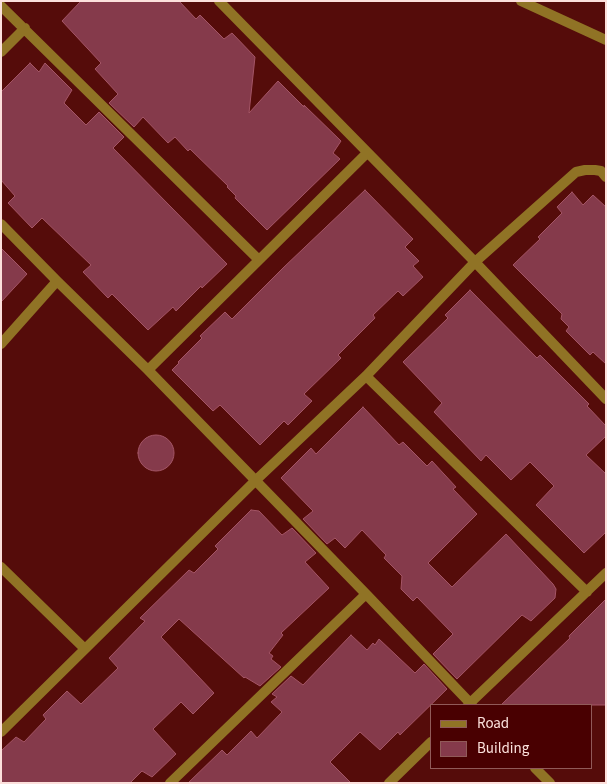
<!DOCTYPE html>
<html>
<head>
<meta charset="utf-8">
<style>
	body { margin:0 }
	#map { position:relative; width:607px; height:784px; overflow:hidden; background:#550c0a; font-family:"Source Sans 3",sans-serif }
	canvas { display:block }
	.frame { position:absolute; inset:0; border:2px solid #fce0dc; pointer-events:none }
	.legend { position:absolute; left:430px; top:704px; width:162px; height:65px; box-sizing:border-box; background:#490001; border:1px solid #915a59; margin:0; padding:6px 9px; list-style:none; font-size:15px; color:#fce0dc }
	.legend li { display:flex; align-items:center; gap:10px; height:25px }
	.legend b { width:25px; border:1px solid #915a59 }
</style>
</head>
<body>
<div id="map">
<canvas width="607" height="784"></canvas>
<div class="frame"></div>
<ul class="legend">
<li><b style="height:6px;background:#907325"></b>Road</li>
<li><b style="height:14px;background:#853a4b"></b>Building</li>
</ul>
</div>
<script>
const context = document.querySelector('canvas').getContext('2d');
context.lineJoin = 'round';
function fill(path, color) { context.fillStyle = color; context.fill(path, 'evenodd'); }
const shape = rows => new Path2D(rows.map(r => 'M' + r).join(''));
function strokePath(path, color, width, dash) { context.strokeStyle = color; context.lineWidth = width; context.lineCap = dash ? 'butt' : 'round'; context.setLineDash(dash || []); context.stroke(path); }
const building = shape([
	[81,1,179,1,196,19,200,15,224,39,232,33,255,57,249,113,278,81,304,107,304,105,341,141,333,153,340,159,267,230,235,198,236,196,227,187,228,186,190,149,188,151,175,137,168,143,143,117,134,127,109,103,118,94,95,69,101,63,62,21,81,1],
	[30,63,39,72,45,63,72,90,64,103,86,125,99,112,124,137,113,148,227,264,202,288,201,286,176,311,173,307,148,330,112,294,108,298,83,272,91,265,42,218,32,228,8,203,15,196,1,180,1,92,30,63],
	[365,190,413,239,405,247,419,261,413,266,423,277,403,296,398,291,373,315,375,318,338,355,341,358,304,394,312,401,288,425,284,421,260,445,220,405,213,411,172,370,179,363,178,362,202,338,200,336,225,312,232,319,284,267,365,190],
	[572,192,583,205,593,195,606,207,606,364,593,352,590,355,566,331,569,327,561,319,562,314,513,265,540,239,538,237,562,213,557,207,572,192],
	[1,248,27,274,1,302,1,248],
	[470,290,537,358,540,355,589,404,587,406,606,426,606,436,586,455,606,474,606,532,584,553,536,505,554,486,530,462,511,480,486,455,481,461,434,412,442,403,403,362,448,318,445,315,470,290],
	[363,407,399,445,403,442,427,466,432,461,456,487,453,489,477,514,428,563,452,587,506,534,553,584,556,589,555,598,531,621,522,615,457,679,433,654,453,634,417,597,413,601,401,589,402,576,384,558,386,555,362,530,345,548,335,538,327,544,303,519,313,511,281,478,311,448,316,454,363,407],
	'138 453a18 18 0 1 1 36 0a18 18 0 1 1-36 0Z',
	[251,510,259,511,282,535,292,528,316,553,305,562,329,588,281,633,283,635,269,653,273,656,271,659,281,667,260,686,245,677,244,678,179,619,161,637,214,693,193,714,181,702,153,729,176,754,152,777,142,771,130,783,1,783,1,751,16,737,24,742,46,719,43,715,67,691,81,704,118,668,109,658,145,621,140,618,189,570,194,573,218,549,215,546,251,510],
	[606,599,606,705,501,705,570,638,569,636,606,599],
	[351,635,367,650,373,643,375,645,379,639,415,673,424,664,447,689,400,735,398,732,380,750,360,732,330,762,351,783,188,783,222,750,227,755,251,731,257,738,282,712,271,702,277,697,272,694,291,676,303,685,351,635]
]);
fill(building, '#853a4b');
strokePath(building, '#a45566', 1);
strokePath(shape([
	[219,1,475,262,606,399],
	[1,6,259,260],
	[1,52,25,28],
	[1,224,57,281,148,370,366,594,472,705],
	[1,344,57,281],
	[148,370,367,153],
	[366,376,587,592],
	[1,567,85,649],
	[468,705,606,573],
	[1,732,255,481,366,376,475,262,576,172,585,170,595,170,601,171,606,177],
	[535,768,550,783],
	[170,783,366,594],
	[389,783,431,742]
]), '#907325', 10);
strokePath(shape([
	[521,1,606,40]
]), '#907325', 10);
</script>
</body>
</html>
